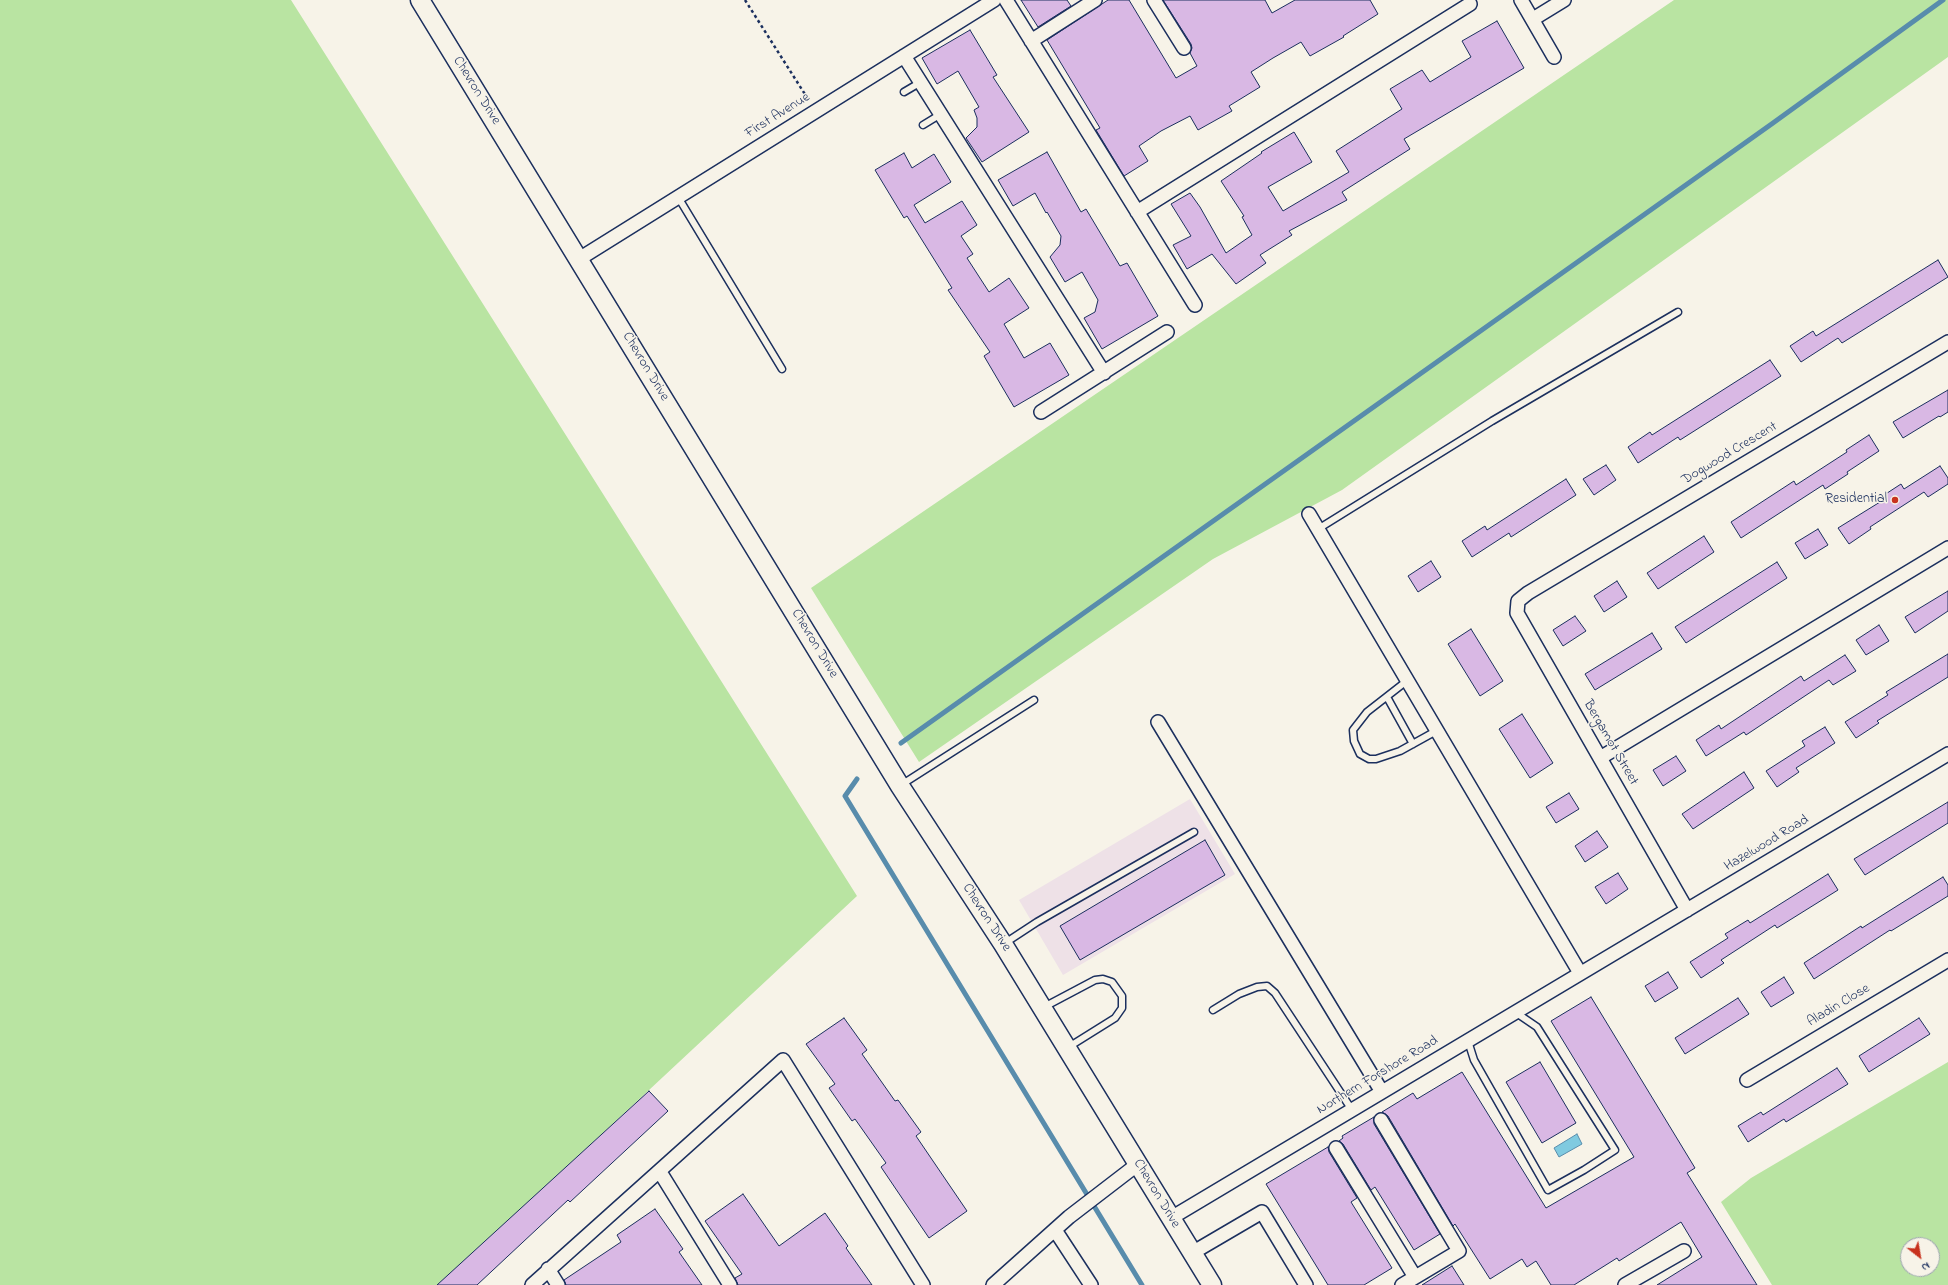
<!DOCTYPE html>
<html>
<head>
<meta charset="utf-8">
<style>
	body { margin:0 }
	#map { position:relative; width:1948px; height:1285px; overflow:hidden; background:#f7f3e8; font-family:"Indie Flower",sans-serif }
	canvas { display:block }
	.north { position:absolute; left:1900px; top:1237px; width:40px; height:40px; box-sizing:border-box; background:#f7f3e8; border:1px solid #9fa5b1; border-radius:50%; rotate:149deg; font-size:11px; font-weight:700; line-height:16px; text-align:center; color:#1b2f5e }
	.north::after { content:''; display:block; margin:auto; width:14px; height:18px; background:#c8321e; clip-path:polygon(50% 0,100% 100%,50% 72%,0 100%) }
</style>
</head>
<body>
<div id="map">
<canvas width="1948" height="1285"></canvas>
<div class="north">N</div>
</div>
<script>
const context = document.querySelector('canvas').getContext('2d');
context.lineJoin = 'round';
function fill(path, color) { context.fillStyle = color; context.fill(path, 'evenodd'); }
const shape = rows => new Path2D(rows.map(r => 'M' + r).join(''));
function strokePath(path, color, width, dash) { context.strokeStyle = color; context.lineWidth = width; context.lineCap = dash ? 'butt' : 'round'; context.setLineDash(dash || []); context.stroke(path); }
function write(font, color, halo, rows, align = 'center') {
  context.font = font + ' "Indie Flower",sans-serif'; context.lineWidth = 3; context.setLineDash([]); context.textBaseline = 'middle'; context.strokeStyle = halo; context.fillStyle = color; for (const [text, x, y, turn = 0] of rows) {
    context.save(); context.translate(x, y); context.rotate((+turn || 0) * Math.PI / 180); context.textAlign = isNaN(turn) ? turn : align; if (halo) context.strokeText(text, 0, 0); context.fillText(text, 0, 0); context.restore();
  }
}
fill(shape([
	[1190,799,1235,874,1063,975,1019,900]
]), '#eee1e7');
fill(shape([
	[0,0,291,0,857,896,440,1285,0,1285],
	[1674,0,1948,0,1948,57,1342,490,1213,559,919,762,811,588],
	[1948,1062,1948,1285,1772,1285,1721,1202,1751,1178],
	[1908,1245,1932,1245,1932,1269,1908,1269]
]), '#b9e4a2');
const water = shape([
	[1577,1134,1582,1144,1559,1157,1554,1148,1577,1134]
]);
fill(water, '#80cae0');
strokePath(water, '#588cac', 1);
strokePath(shape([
	[901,743,1773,123,1943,0],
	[857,779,845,796,1142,1285]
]), '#588cac', 5);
const building = shape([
	[1021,0,1067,0,1071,6,1038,27,1021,0],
	[1108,0,1129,0,1176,78,1197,66,1190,53,1192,48,1191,44,1163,0,1265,0,1272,13,1295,0,1370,0,1378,14,1343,36,1344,37,1310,56,1301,42,1273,58,1251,72,1260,87,1229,106,1232,111,1198,130,1190,116,1161,131,1139,146,1148,161,1124,176,1096,130,1100,128,1047,40,1108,0],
	[1497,21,1524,68,1404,139,1410,149,1342,192,1347,200,1289,231,1292,235,1260,255,1266,263,1236,284,1212,254,1187,269,1173,245,1191,236,1171,204,1190,193,1200,207,1226,253,1252,235,1242,217,1244,216,1221,181,1262,153,1261,152,1294,132,1312,162,1268,187,1283,211,1349,172,1336,151,1402,109,1390,89,1422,70,1430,82,1471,57,1462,41,1497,21],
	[970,30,997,75,993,77,1029,132,982,162,966,138,977,127,977,118,974,110,979,107,958,71,937,84,922,58,970,30],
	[1047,152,1081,212,1086,209,1120,266,1127,263,1158,316,1102,349,1084,318,1095,312,1098,300,1082,272,1065,282,1050,257,1060,245,1061,236,1047,212,1046,213,1035,193,1013,206,998,180,1047,152],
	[904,153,912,168,934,154,951,182,914,205,925,223,962,201,977,225,961,236,973,254,967,258,989,292,1009,278,1029,308,1004,324,1024,358,1050,343,1069,375,1014,407,984,356,990,352,948,290,952,288,907,216,904,218,875,170,904,153],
	[1938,260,1948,277,1842,343,1838,338,1801,362,1790,346,1813,331,1816,336,1938,260],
	[1770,360,1781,376,1680,440,1678,437,1638,463,1628,447,1650,432,1652,435,1770,360],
	[1948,390,1948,412,1940,417,1939,416,1903,438,1893,422,1948,390],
	[1869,435,1879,451,1847,472,1848,474,1825,489,1823,485,1741,538,1731,522,1794,481,1796,485,1847,452,1846,450,1869,435],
	[1606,465,1616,480,1594,495,1583,479,1606,465],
	[1940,466,1948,478,1948,484,1928,497,1924,492,1870,527,1871,529,1849,544,1838,528,1880,502,1878,499,1901,484,1904,489,1940,466],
	[1566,479,1576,495,1511,537,1509,533,1472,557,1462,541,1485,526,1487,530,1566,479],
	[1818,529,1828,545,1805,559,1795,543,1818,529],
	[1704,536,1714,552,1658,589,1647,573,1704,536],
	[1431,561,1441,577,1418,592,1408,576,1431,561],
	[1777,562,1787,578,1686,643,1675,627,1777,562],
	[1617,581,1627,597,1604,612,1594,596,1617,581],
	[1948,591,1948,611,1915,633,1905,617,1948,591],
	[1575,616,1586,631,1563,646,1553,630,1575,616],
	[1879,625,1889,641,1866,655,1856,640,1879,625],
	[1471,629,1503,681,1480,696,1448,644,1471,629],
	[1652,633,1662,649,1595,690,1585,674,1652,633],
	[1948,654,1948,677,1877,721,1879,723,1856,738,1845,722,1888,695,1886,692,1948,654],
	[1845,655,1856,671,1833,685,1829,680,1746,735,1744,732,1706,756,1696,740,1719,725,1721,729,1801,676,1804,681,1845,655],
	[1522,714,1553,763,1530,778,1499,729,1522,714],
	[1825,727,1835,743,1796,768,1799,772,1777,787,1766,771,1805,746,1802,741,1825,727],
	[1676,756,1686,771,1663,786,1653,770,1676,756],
	[1744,772,1754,788,1693,829,1682,814,1744,772],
	[1569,793,1579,809,1556,823,1546,807,1569,793],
	[1948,802,1948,823,1865,875,1854,859,1948,802],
	[1597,831,1608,847,1585,862,1575,846,1597,831],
	[1205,840,1225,875,1080,960,1060,926,1205,840],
	[1618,873,1628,889,1606,904,1595,887,1618,873],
	[1828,874,1838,890,1777,928,1775,925,1721,960,1724,963,1701,978,1690,962,1728,938,1725,934,1748,920,1750,923,1828,874],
	[1943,877,1948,885,1948,896,1891,931,1890,930,1814,979,1804,963,1861,926,1862,928,1943,877],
	[1668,972,1678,988,1655,1002,1645,986,1668,972],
	[1784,977,1794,993,1771,1007,1761,992,1784,977],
	[1591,997,1695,1168,1687,1173,1757,1285,1657,1285,1702,1257,1681,1222,1619,1261,1617,1258,1574,1285,1551,1285,1536,1261,1527,1267,1522,1259,1490,1279,1455,1224,1453,1226,1388,1116,1382,1112,1413,1093,1417,1099,1462,1072,1546,1208,1634,1157,1551,1021,1591,997],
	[1738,998,1749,1014,1685,1054,1675,1038,1738,998],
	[844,1018,867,1050,862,1054,895,1101,898,1100,921,1132,916,1136,967,1211,929,1238,881,1167,886,1163,855,1119,852,1121,829,1088,835,1084,806,1044,844,1018],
	[1919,1018,1930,1034,1869,1072,1859,1056,1919,1018],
	[1540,1062,1576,1123,1542,1143,1506,1082,1540,1062],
	[1837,1068,1848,1084,1786,1122,1784,1119,1748,1142,1738,1126,1761,1112,1763,1115,1837,1068],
	[649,1091,668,1111,570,1202,568,1200,477,1285,437,1285,649,1091],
	[1374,1117,1374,1124,1440,1234,1414,1250,1375,1187,1371,1190,1343,1144,1339,1141,1343,1138,1342,1136,1374,1117],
	[1328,1147,1329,1152,1357,1198,1351,1202,1392,1268,1364,1285,1328,1285,1266,1184,1328,1147],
	[743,1194,779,1246,825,1213,848,1246,846,1248,872,1285,738,1285,735,1278,742,1274,705,1221,743,1194],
	[655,1209,683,1249,679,1252,702,1285,566,1285,564,1280,621,1242,617,1235,655,1209],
	[1452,1266,1464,1285,1422,1285,1452,1266]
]);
fill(building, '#d9b8e4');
strokePath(building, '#1b2f5e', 1);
const lane = shape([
	[904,92,921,82],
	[923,125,941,114],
	[678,197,782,369],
	[1318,529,1492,421,1678,312],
	[1408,680,1367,712,1353,730,1354,741,1360,754,1369,759,1376,759,1400,751,1438,730],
	[1387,697,1413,744],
	[901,785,1034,700],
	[1005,943,1037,922,1194,832],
	[1044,1007,1095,980,1103,979,1112,982,1122,996,1122,1008,1115,1018,1067,1048],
	[1213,1010,1239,994,1257,987,1267,986,1275,993,1352,1110],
	[1468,1041,1474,1060,1548,1190,1584,1170,1615,1150,1537,1027,1515,1012]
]);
const street = shape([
	[1006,0,1195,305],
	[1154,0,1184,48],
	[1521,0,1554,57],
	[1533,19,1564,0],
	[1031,41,1095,0],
	[904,56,1104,373],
	[1137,212,1470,4],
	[579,259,994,0],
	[1041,412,1167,332],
	[1309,514,1580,973],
	[1158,722,1382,1092],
	[1600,758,1948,548],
	[1687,910,1517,613,1518,601,1528,593,1948,342],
	[1747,1080,1948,960],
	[1381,1120,1459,1251,1402,1285],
	[1336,1148,1415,1277],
	[660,1172,730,1285],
	[1171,1218,1948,754],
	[1055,1230,1091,1285],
	[1192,1253,1262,1212,1306,1285],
	[548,1269,558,1285],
	[532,1285,783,1060,923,1285],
	[993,1285,1069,1217,1138,1164],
	[1625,1285,1684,1251]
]);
const secondary = shape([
	[420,0,900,786,1003,944,1212,1285]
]);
strokePath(lane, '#1b2f5e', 9);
strokePath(street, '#1b2f5e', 16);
strokePath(secondary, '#1b2f5e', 21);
strokePath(shape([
	[745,0,808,99]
]), '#1b2f5e', 2.5, [3, 3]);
strokePath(lane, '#f7f3e8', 6);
strokePath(street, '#f7f3e8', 13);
strokePath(secondary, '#f7f3e8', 18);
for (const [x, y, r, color] of [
	[1895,500,4,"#c8321e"]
]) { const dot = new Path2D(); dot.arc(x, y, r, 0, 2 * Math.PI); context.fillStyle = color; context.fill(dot); strokePath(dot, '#f7f3e8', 1.5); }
write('14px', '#1b2f5e', '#f7f3e8', [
	["Chevron Drive",476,91,58],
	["First Avenue",778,116,-32],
	["Chevron Drive",645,367,59],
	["Dogwood Crescent",1730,454,-31],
	["Chevron Drive",814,644,59],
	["Bergamot Street",1610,743,60],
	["Hazelwood Road",1767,844,-31],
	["Chevron Drive",986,918,57],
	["Aladin Close",1839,1006,-31],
	["Northern Forshore Road",1378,1076,-31],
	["Chevron Drive",1156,1194,59]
]);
write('14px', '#1b2f5e', '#f7f3e8', [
	["Residential",1887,500]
], 'right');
</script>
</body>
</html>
